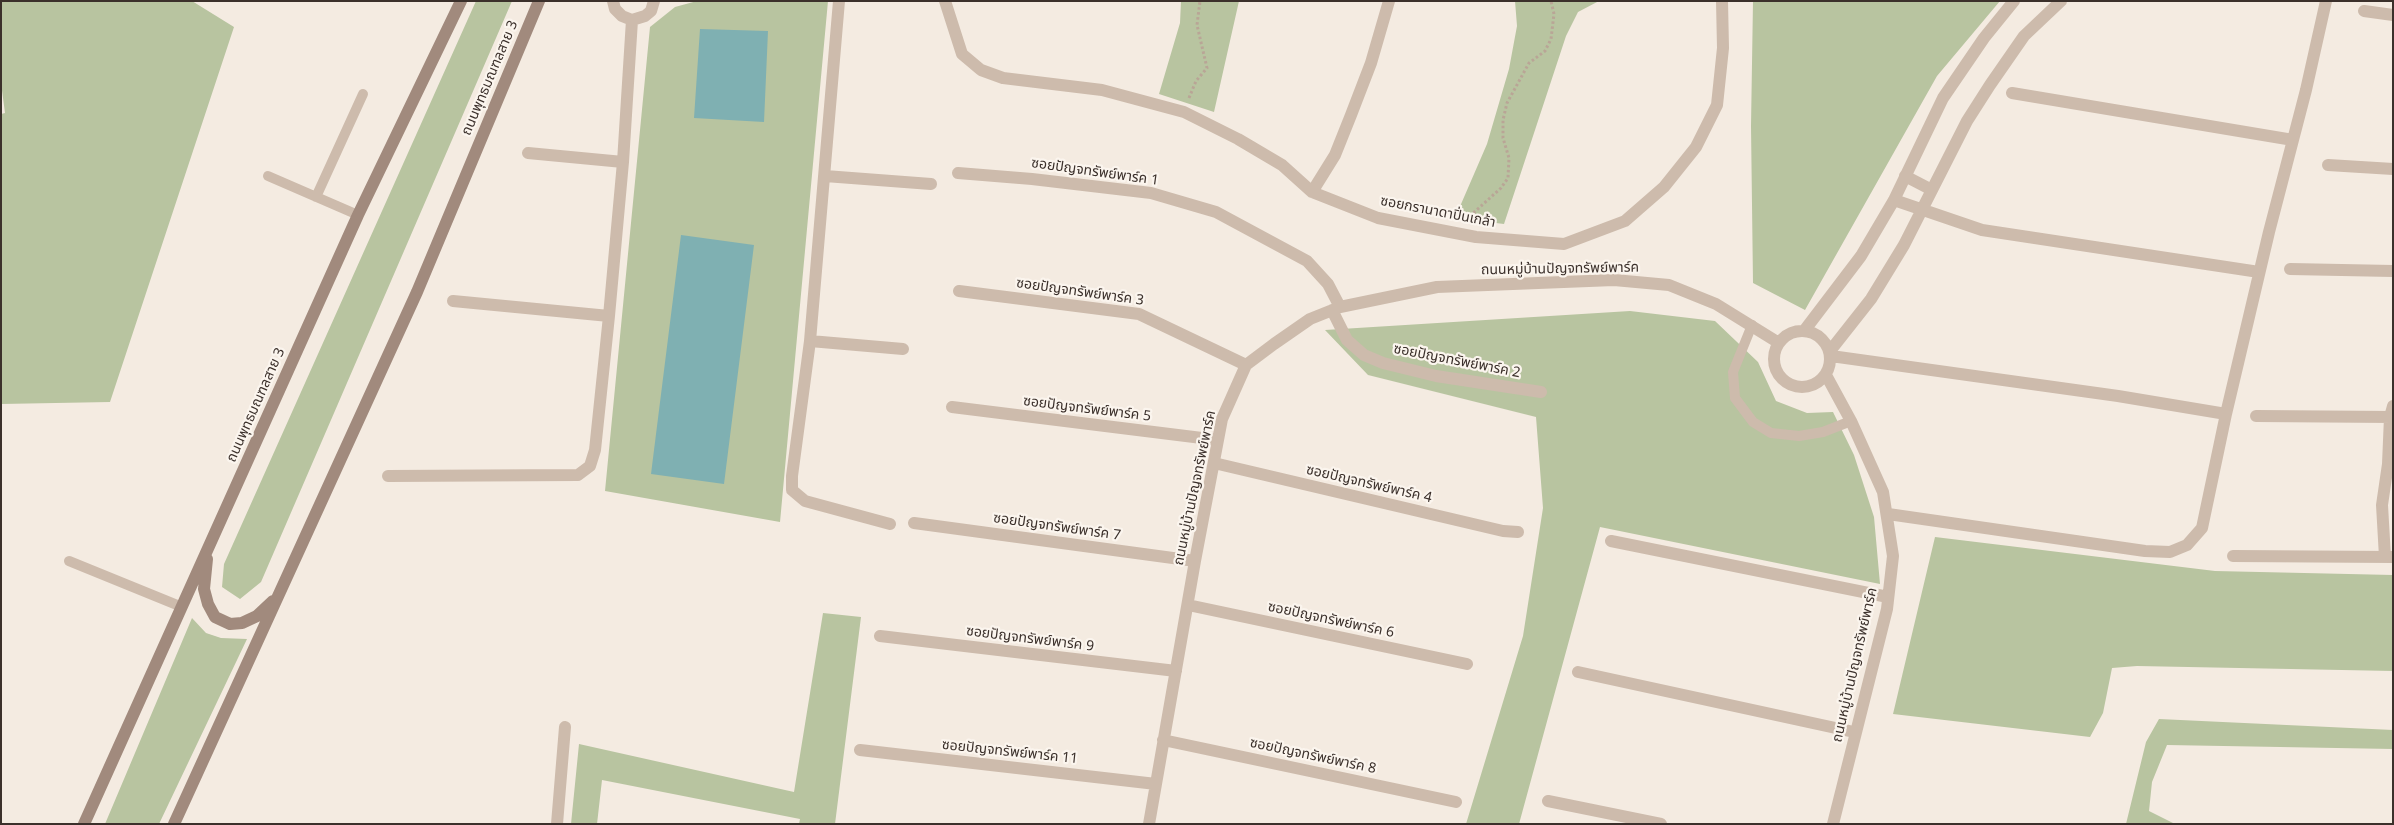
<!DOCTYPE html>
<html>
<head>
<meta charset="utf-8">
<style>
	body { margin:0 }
	#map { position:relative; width:2394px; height:825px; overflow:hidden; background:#f4ebe1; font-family:"Noto Sans",sans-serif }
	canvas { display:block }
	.frame { position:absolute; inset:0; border:2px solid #3b302b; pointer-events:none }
</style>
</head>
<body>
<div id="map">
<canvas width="2394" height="825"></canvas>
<div class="frame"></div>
</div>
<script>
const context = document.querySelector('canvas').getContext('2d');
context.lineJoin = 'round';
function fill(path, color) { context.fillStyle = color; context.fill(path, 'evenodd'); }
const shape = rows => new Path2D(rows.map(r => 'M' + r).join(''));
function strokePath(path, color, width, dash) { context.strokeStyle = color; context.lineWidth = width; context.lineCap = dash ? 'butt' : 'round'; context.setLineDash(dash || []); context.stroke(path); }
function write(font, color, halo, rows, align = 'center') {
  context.font = font + ' "Noto Sans","Noto Sans Thai",sans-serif'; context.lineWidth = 4.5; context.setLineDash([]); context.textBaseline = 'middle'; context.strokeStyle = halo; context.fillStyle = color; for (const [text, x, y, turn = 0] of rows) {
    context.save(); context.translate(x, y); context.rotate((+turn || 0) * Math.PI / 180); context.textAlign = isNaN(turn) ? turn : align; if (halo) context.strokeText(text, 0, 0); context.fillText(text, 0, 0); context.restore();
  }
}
fill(shape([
	[1,1,192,1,234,27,110,402,1,404,1,114,5,113,1,83],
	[476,1,512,1,261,582,240,599,222,587,224,564],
	[697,1,828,1,780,522,605,491,650,27,675,7],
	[1181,1,1239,1,1214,112,1159,94,1180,23],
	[1515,1,1599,1,1578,12,1566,36,1504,224,1455,218,1487,144,1509,69,1517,26],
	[1753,1,2000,1,1937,76,1805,310,1753,283,1751,126],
	[1630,311,1715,321,1758,362,1776,401,1807,413,1833,412,1854,455,1874,517,1880,584,1600,527,1519,824,1466,824,1523,636,1543,508,1536,417,1368,375,1325,330],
	[1935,537,2215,571,2393,575,2393,671,2137,666,2112,668,2103,713,2090,737,1893,714],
	[823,613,861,617,835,824,799,824,800,819,602,780,597,824,571,824,579,744,794,792],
	[192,618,206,633,221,638,247,639,159,824,105,824],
	[2159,719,2393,730,2393,749,2167,745,2152,782,2149,811,2173,823,2205,824,2126,824,2146,742]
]), '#b8c4a0');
fill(shape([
	[700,29,768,31,764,122,694,118],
	[681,235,754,245,724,484,651,474]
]), '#7fb0b2');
strokePath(shape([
	[1189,98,1196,81,1207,68,1197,25,1200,1],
	[1468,221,1470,216,1501,188,1508,178,1509,158,1503,138,1503,120,1507,103,1529,63,1545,51,1551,39,1554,14,1551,1]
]), '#b9a596', 3, [2.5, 2.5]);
strokePath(shape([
	[268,176,358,215],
	[316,197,363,94],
	[1752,325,1733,372,1735,398,1753,422,1771,433,1799,436,1823,432,1851,421],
	[69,561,182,607]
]), '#cdbbac', 10);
strokePath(shape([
	[613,1,615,9,622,16,632,20,645,16,651,11,654,1],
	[839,1,810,341,792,476,792,490,805,501,890,524],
	[945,1,962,54,981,70,1003,78,1102,90,1184,112,1238,139,1282,165,1312,192,1378,218,1476,237,1564,244,1625,221,1664,187,1696,147,1717,105,1723,48,1722,1],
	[2364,11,2393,15],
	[2012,93,2293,140],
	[528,153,623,162],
	[2328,165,2393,169],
	[958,173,1032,179,1151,193,1216,212,1307,261,1328,284,1340,307],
	[825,176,931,184],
	[1905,176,1932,190],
	[1312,192,1335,155,1351,115,1371,63,1389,1],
	[1894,200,1982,230,2259,272],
	[2290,269,2393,271],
	[959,291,1139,314,1246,365],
	[453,301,609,316],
	[1332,310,1347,340,1364,355,1383,363,1436,376,1541,392],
	'1774 359a28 28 0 1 1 56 0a28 28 0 1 1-56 0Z',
	[1804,331,1861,256,1894,200,1943,98,1984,38,2014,1],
	[810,341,903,349],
	[1830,351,1871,299,1904,245,1967,121,1990,85,2024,36,2061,1],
	[1831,356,2118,396,2226,414,2202,528,2187,545,2170,552,2145,551,1888,514],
	[1826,375,1851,421,1883,492,1893,556,1887,609,1833,824],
	[952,407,1218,440],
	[2226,414,2269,232,2306,90,2326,1],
	[2256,416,2393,417],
	[1214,463,1503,531,1518,532],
	[388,476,578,475,590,466,595,450,609,316,623,162,632,20],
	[914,523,1195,561],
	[1611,541,1888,597],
	[2233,556,2393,557],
	[2385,557,2382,505,2388,464,2390,417,2393,406],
	[1188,605,1467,664],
	[880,636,1176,671],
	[1578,672,1854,732],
	[1163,740,1456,802],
	[860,750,1156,784],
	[1548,801,1661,824],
	[557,824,565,727],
	[1149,824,1195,561,1222,419,1246,365,1274,344,1310,319,1340,307,1437,287,1614,280,1669,285,1716,304,1779,343]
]), '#cdbbac', 12);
strokePath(shape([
	[207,559,204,589,208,604,215,617,230,624,242,623,257,616,273,601],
	[84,824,358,215,461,1],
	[174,824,417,292,539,1]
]), '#a18a7d', 12);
write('14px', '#3b302b', '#fbf5ee', [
	["ถนนพุทธมณฑลสาย 3",490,78,-67],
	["ซอยปัญจทรัพย์พาร์ค 1",1095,172,8],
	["ซอยกรานาดาปิ่นเกล้า",1438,212,11],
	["ถนนหมู่บ้านปัญจทรัพย์พาร์ค",1560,269,-1],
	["ซอยปัญจทรัพย์พาร์ค 3",1080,292,8],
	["ซอยปัญจทรัพย์พาร์ค 2",1457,361,11],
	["ถนนพุทธมณฑลสาย 3",256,405,-66],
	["ซอยปัญจทรัพย์พาร์ค 5",1087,409,7],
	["ซอยปัญจทรัพย์พาร์ค 4",1369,484,13],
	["ถนนหมู่บ้านปัญจทรัพย์พาร์ค",1195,488,-78],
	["ซอยปัญจทรัพย์พาร์ค 7",1057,527,8],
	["ซอยปัญจทรัพย์พาร์ค 6",1331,620,12],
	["ซอยปัญจทรัพย์พาร์ค 9",1030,639,7],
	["ถนนหมู่บ้านปัญจทรัพย์พาร์ค",1855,665,-77],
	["ซอยปัญจทรัพย์พาร์ค 11",1010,752,6],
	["ซอยปัญจทรัพย์พาร์ค 8",1313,756,12]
]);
</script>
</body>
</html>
